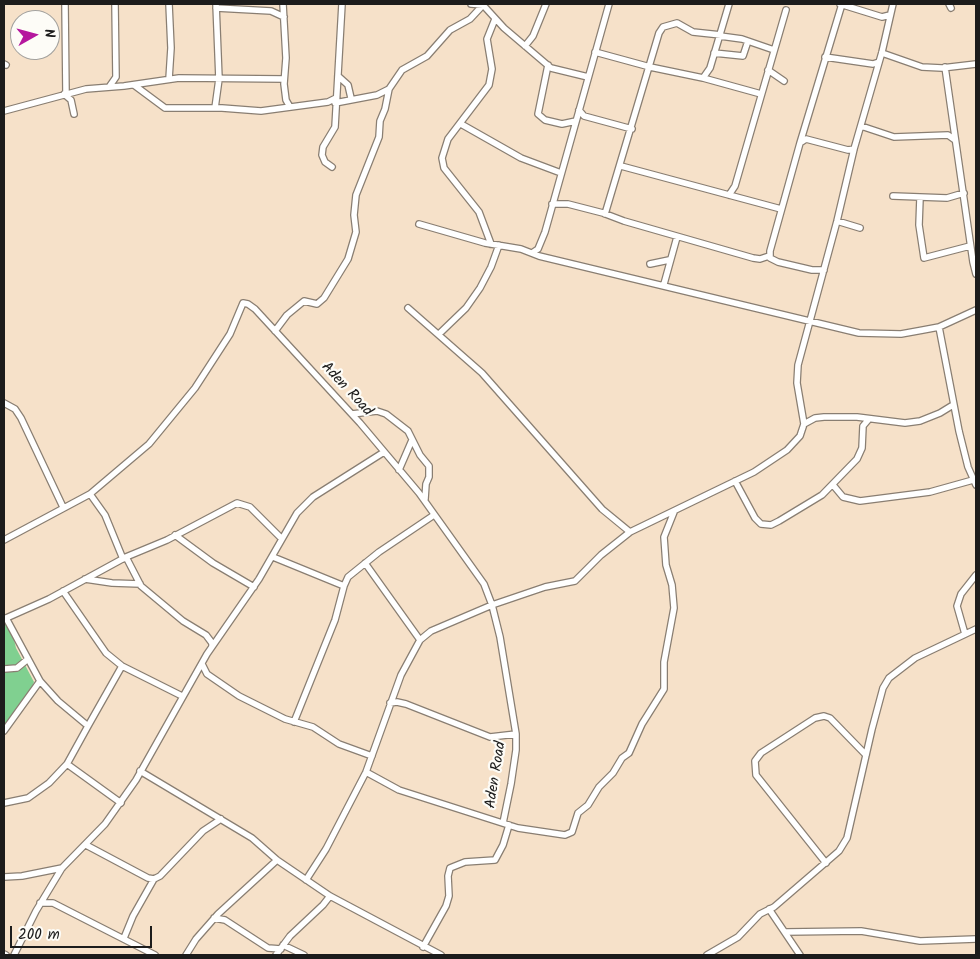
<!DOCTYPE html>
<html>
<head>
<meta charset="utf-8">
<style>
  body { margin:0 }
  #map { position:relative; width:980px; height:959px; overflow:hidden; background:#f6e1c9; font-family:Kalam,sans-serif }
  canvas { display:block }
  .frame { position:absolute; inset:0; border:5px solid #1c1c1c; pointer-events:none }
  .north { position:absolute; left:10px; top:10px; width:50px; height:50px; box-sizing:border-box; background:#fdfcf7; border:1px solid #a3a29f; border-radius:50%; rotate:83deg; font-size:14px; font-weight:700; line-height:20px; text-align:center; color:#1c1c1c }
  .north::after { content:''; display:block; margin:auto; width:18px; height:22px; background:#b5179e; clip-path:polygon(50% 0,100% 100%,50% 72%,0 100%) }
  .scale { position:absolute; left:10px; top:926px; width:142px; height:22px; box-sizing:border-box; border:2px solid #1c1c1c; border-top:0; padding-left:6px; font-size:15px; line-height:18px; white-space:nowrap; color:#1c1c1c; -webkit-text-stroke:4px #fdfcf7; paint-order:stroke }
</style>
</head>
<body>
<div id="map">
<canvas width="980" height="959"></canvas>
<div class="frame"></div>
<div class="north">N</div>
<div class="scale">200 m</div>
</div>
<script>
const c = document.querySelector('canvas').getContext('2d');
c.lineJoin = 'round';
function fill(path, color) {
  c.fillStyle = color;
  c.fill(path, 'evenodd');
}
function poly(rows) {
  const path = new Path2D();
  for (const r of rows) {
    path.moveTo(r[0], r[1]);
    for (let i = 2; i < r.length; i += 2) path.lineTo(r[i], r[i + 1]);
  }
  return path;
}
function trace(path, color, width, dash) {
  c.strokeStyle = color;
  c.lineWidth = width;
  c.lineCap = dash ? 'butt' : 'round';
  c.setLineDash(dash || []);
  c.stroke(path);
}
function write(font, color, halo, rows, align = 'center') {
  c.font = font + ' Kalam,sans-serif';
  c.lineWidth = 4.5;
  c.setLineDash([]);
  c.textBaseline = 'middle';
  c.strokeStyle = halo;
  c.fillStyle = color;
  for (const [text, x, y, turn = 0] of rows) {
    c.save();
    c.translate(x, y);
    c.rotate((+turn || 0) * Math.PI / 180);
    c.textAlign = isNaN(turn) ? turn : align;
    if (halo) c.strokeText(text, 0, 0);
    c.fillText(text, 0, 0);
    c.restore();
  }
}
const green = poly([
  [4,623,11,627,16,648,34,682,27,699,4,730]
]);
const minor = poly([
  [65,4,66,94],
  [169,4,171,48,169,79],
  [283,4,286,58,284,84,286,100,290,107],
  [471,4,483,5,504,28,551,68,588,77],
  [840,4,882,17,890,15],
  [949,4,951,8],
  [216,8,271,11,284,17],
  [720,36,742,39,774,50],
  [525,46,533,36,546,4],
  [595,52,650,67,703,78,710,68,729,4],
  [714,53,743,56,748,41],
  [882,53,922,67,942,68,976,64],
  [825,57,873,64,879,62],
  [4,64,6,65],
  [548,65,538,114,545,120,562,124,576,121],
  [945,67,973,262,976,274],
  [768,70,784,81],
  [338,76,348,85,351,98],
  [703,78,761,94],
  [134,85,165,108,222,108,261,111,328,102,336,98],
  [109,87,116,77,115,4],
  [64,94,71,100,74,114],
  [335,103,377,95,389,89],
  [215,108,219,79,216,4],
  [579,110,584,116,632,129],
  [4,111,86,89,124,86,179,78,284,79],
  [461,124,521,158,561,173],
  [861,126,894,137,948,135,955,140],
  [800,143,842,4],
  [621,166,781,209],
  [332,167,325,162,322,155,323,147,335,127,342,4],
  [729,195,735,186,786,10],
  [893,196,947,198,964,193],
  [920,198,919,225,924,258,970,246],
  [552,204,568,204,603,213,624,221,753,258,760,259,769,256],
  [605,214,659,33,663,27,677,23,693,32,721,35],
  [837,221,860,228],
  [419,224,485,243,521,249,539,256,859,333,901,334,923,330,939,327,976,310],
  [491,244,479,212,444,168,442,158,448,139,489,85,492,69,487,39,495,19],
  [532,253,538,249,545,232,609,4],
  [650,264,669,260],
  [824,270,812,270,778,262,770,258,770,251,800,143,806,139,848,150,854,149],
  [664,284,677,237],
  [408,308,482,373,602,509,630,532],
  [939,327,959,431,968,467,976,485],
  [275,331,287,315,304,301,317,304,324,298,348,259,356,232,354,215,356,195,379,137,380,121,385,109,389,89,402,70,427,56,450,30,470,19,484,4],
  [439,334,466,308,480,288,491,267,499,245],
  [4,403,15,409,21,418,63,507],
  [352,414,377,411,386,414,408,431,420,455,429,466,429,477,426,484,425,499],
  [804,424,815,418,824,417,857,417,905,423,920,421,940,413,953,405],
  [399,470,412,440],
  [735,481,755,518,761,524,771,525,779,521,822,495,857,459,862,448,863,426,869,419],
  [833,485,843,497,860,501,930,492,973,480],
  [90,494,105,515,123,559],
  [175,535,213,563,254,587],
  [4,540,90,494,149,444,195,388,230,334,243,303,248,304,255,309,360,423,419,493,484,584,492,605,500,637,516,734,516,750,511,784,503,823],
  [126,557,141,586,183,621,206,635,212,643,212,646],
  [273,557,344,586],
  [365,563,420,640],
  [85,579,112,583,140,584],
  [63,591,106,653,122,666,182,696],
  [4,619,49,599,126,557,167,540,237,503,250,507,281,538],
  [965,634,957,606,961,594,976,575],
  [202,664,207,674,239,696,285,719,313,727,339,744,372,756],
  [4,669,17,668,28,659],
  [390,703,397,702,406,704,490,737,516,734],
  [294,722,335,620,344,586,348,577,379,552,434,515],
  [88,726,122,666],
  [4,731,40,681],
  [67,764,121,803],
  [140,771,252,838,277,860,330,896,441,955],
  [366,772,399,790,518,828,565,835,572,832,578,813,588,805,599,787,613,773,622,758,629,753,642,724,664,689,664,662,674,608,672,585,666,565,664,537,674,512],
  [4,803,28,798,49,783,67,764,88,726,58,701,40,681,6,618],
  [86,845,148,878,154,879,160,876,203,831,221,819],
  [826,863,756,775,755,761,761,753,815,718,824,716,830,718,866,755],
  [4,877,22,876,62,868],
  [306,880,326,849,366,772,401,675,420,640,431,631,492,605,545,587,575,581,601,555,630,532,754,472,787,450,800,436,804,424,797,383,798,365,837,221,854,149,882,52,893,4],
  [40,903,53,903,155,955],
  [769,909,800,955],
  [214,918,225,920,268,948,281,949],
  [786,932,861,931,920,941,976,939],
  [124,938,133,916,154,879],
  [283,945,304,955],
  [423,947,446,906,449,896,448,876,450,868,465,862,495,860,503,845,509,825],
  [4,954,6,955],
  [14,955,36,911,62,868,105,824,136,780,207,654,259,579,297,513,313,497,384,452],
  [186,955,196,939,218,914,277,860],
  [276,955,290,936,323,905,330,896],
  [707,955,738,937,760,914,774,907,839,851,847,838,872,729,883,688,889,678,915,658,976,629]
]);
const streetNames = [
  ["Aden Road",346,390,47],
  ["Aden Road",497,775,-81]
];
fill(green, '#80d090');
trace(minor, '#897e72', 8);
trace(minor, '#fff', 5.5);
write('15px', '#1c1c1c', '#fdfcf7', streetNames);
</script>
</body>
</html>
